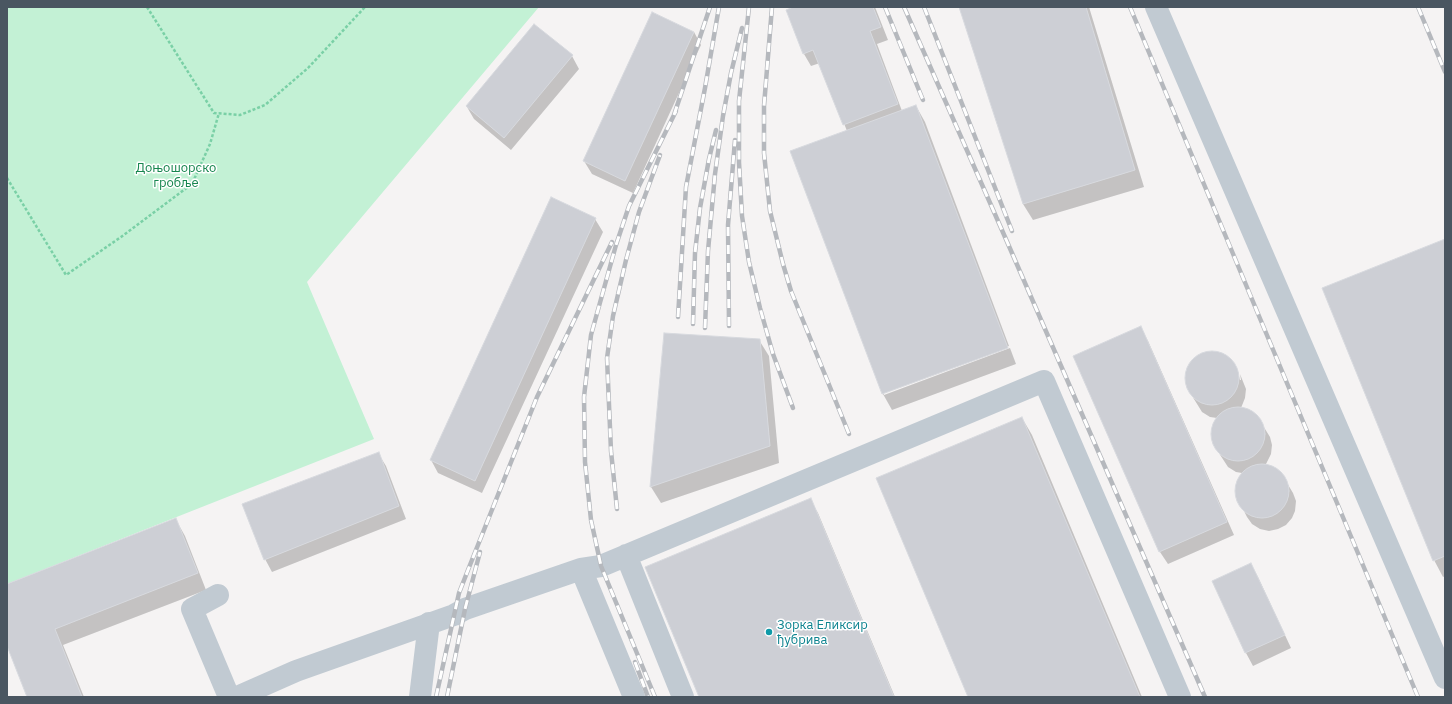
<!DOCTYPE html>
<html>
<head>
<meta charset="utf-8">
<style>
  body { margin:0 }
  #map { position:relative; width:1452px; height:704px; overflow:hidden; background:#f5f3f3; font-family:"IBM Plex Sans",sans-serif }
  canvas { display:block }
  .frame { position:absolute; inset:0; border:8px solid #4a5661; pointer-events:none }
</style>
</head>
<body>
<div id="map">
<canvas width="1452" height="704"></canvas>
<div class="frame"></div>
</div>
<script>
const c = document.querySelector('canvas').getContext('2d');
c.lineJoin = 'round';
function fill(path, color) {
  c.fillStyle = color;
  c.fill(path, 'evenodd');
}
function poly(rows) {
  const path = new Path2D();
  for (const r of rows) {
    if (r.length === 3) {
      path.moveTo(r[0] + r[2], r[1]);
      path.arc(r[0], r[1], r[2], 0, 2 * Math.PI);
      continue;
    }
    path.moveTo(r[0], r[1]);
    for (let i = 2; i < r.length; i += 2) path.lineTo(r[i], r[i + 1]);
  }
  return path;
}
function trace(path, color, width, dash) {
  c.strokeStyle = color;
  c.lineWidth = width;
  c.lineCap = dash ? 'butt' : 'round';
  c.setLineDash(dash || []);
  c.stroke(path);
}
function write(font, color, halo, rows, align = 'center') {
  c.font = font + ' "IBM Plex Sans",sans-serif';
  c.lineWidth = 3;
  c.setLineDash([]);
  c.textBaseline = 'middle';
  c.strokeStyle = halo;
  c.fillStyle = color;
  for (const [text, x, y, turn = 0] of rows) {
    c.save();
    c.translate(x, y);
    c.rotate((+turn || 0) * Math.PI / 180);
    c.textAlign = isNaN(turn) ? turn : align;
    if (halo) c.strokeText(text, 0, 0);
    c.fillText(text, 0, 0);
    c.restore();
  }
}
const green = poly([
  [7,7,539,7,307,282,374,439,7,584]
]);
const shadow = poly([
  [796,7,875,7,888,40,877,44,902,111,916,106,925,122,1009,346,884,393,884,395,1010,348,1016,364,892,410,883,394,792,152,847,131,820,63,811,66,804,54],
  [961,7,1089,7,1144,187,1033,220,1023,204],
  [694,32,701,45,633,193,592,174,584,161],
  [572,56,579,69,511,150,474,119,467,107],
  [595,219,603,232,482,493,438,473,431,460],
  [1445,240,1445,576,1443,577,1434,560],
  [1141,328,1148,341,1234,535,1168,564,1160,552,1074,357],
  [759,340,769,356,779,463,661,503,651,487],
  [1208,352,1217,352,1224,355,1231,360,1236,368,1238,371,1237,371,1240,380,1241,380,1240,374,1246,389,1245,398,1241,408,1250,411,1257,416,1270,437,1272,445,1271,454,1266,464,1274,468,1281,473,1293,493,1296,501,1295,511,1292,518,1286,525,1278,529,1269,531,1260,529,1252,524,1247,517,1236,495,1236,487,1238,479,1242,473,1236,472,1228,467,1215,447,1212,439,1212,430,1214,422,1217,418,1210,417,1202,412,1189,391,1186,383,1186,375,1188,367,1193,360,1200,355],
  [1022,418,1032,435,1142,697,969,697],
  [378,453,386,466,406,519,272,572,265,559],
  [810,500,818,513,895,697,700,697],
  [176,520,185,536,206,590,63,645,84,697,28,697,7,644,7,585],
  [1251,564,1258,577,1291,648,1253,666,1246,653,1213,582]
]);
const building = poly([
  [793,7,873,7,881,27,870,31,898,104,843,125,813,50,803,54,786,10,793,7],
  [959,7,1086,7,1135,170,1023,204,959,7],
  [652,12,694,32,625,181,583,161,652,12],
  [534,24,573,55,504,138,466,106,534,24],
  [916,105,1008,348,882,394,790,151,916,105],
  [551,197,596,218,475,481,430,460,551,197],
  [1445,239,1445,556,1433,561,1322,288,1445,239],
  [1141,326,1227,522,1159,552,1073,356,1141,326],
  [664,333,760,339,770,446,650,487,664,333],
  [1212,378,27],
  [1238,434,27],
  [1022,417,1140,697,968,697,876,478,1022,417],
  [379,452,399,506,264,560,242,504,379,452],
  [1262,491,27],
  [811,498,894,697,699,697,645,567,811,498],
  [176,518,198,573,55,629,82,697,27,697,7,646,7,584,176,518],
  [1251,563,1285,635,1245,653,1212,581,1251,563]
]);
const path = poly([
  [147,7,214,113,240,115,265,105,308,68,365,7],
  [7,178,66,275,121,237,192,184,210,144,219,113]
]);
const minor = poly([
  [1156,7,1445,678],
  [626,555,683,697],
  [581,569,634,697],
  [218,595,192,609,229,697],
  [237,697,296,671,454,615,465,609,581,569,601,566,1044,381,1180,697],
  [420,697,429,623]
]);
const rail = poly([
  [749,7,739,101,739,162,742,216,749,262,760,308,773,354,793,408],
  [772,7,764,106,764,153,770,211,783,264,791,291,849,434],
  [885,7,923,100],
  [904,7,1005,237,1205,697],
  [924,7,1012,231],
  [1130,7,1418,697],
  [1418,7,1445,72],
  [674,115,710,7],
  [678,317,686,187,705,88,719,7],
  [693,324,695,253,700,208,709,159,716,130],
  [729,326,728,225,735,140],
  [705,328,708,251,715,174,723,116,731,73,742,28],
  [617,509,611,451,607,358,613,316,626,260,639,212,660,155],
  [635,662,648,697],
  [436,697,459,593,468,570,537,397,612,242],
  [447,697,465,609,480,552],
  [655,697,601,566,591,520,585,462,584,397,591,335,616,245,629,206,676,111]
]);
const markers = [
  [769,632,4,"#0f9aa8"]
];
const parkNames = [
  ["Доњошорско",176,168],
  ["гробље",176,183]
];
const cultureNames = [
  ["Зорка Еликсир",777,625],
  ["ђубрива",777,640]
];
fill(green, '#c3f1d5');
fill(shadow, '#0003');
fill(building, '#cdcfd5');
trace(building, '#d7d9de', 1);
trace(path, '#7ad0a6', 2.5, [3, 2]);
trace(minor, '#c1cad2', 22);
trace(rail, '#b5b8bd', 4.5);
trace(rail, '#fff', 3, [9]);
for (const [x, y, r, color] of markers) {
  const dot = new Path2D();
  dot.arc(x, y, r, 0, 2 * Math.PI);
  c.fillStyle = color;
  c.fill(dot);
  trace(dot, '#fff', 1.5);
}
write('13px', '#17864f', '#fff', parkNames);
write('13px', '#0d838f', '#fff', cultureNames, 'left');
</script>
</body>
</html>
